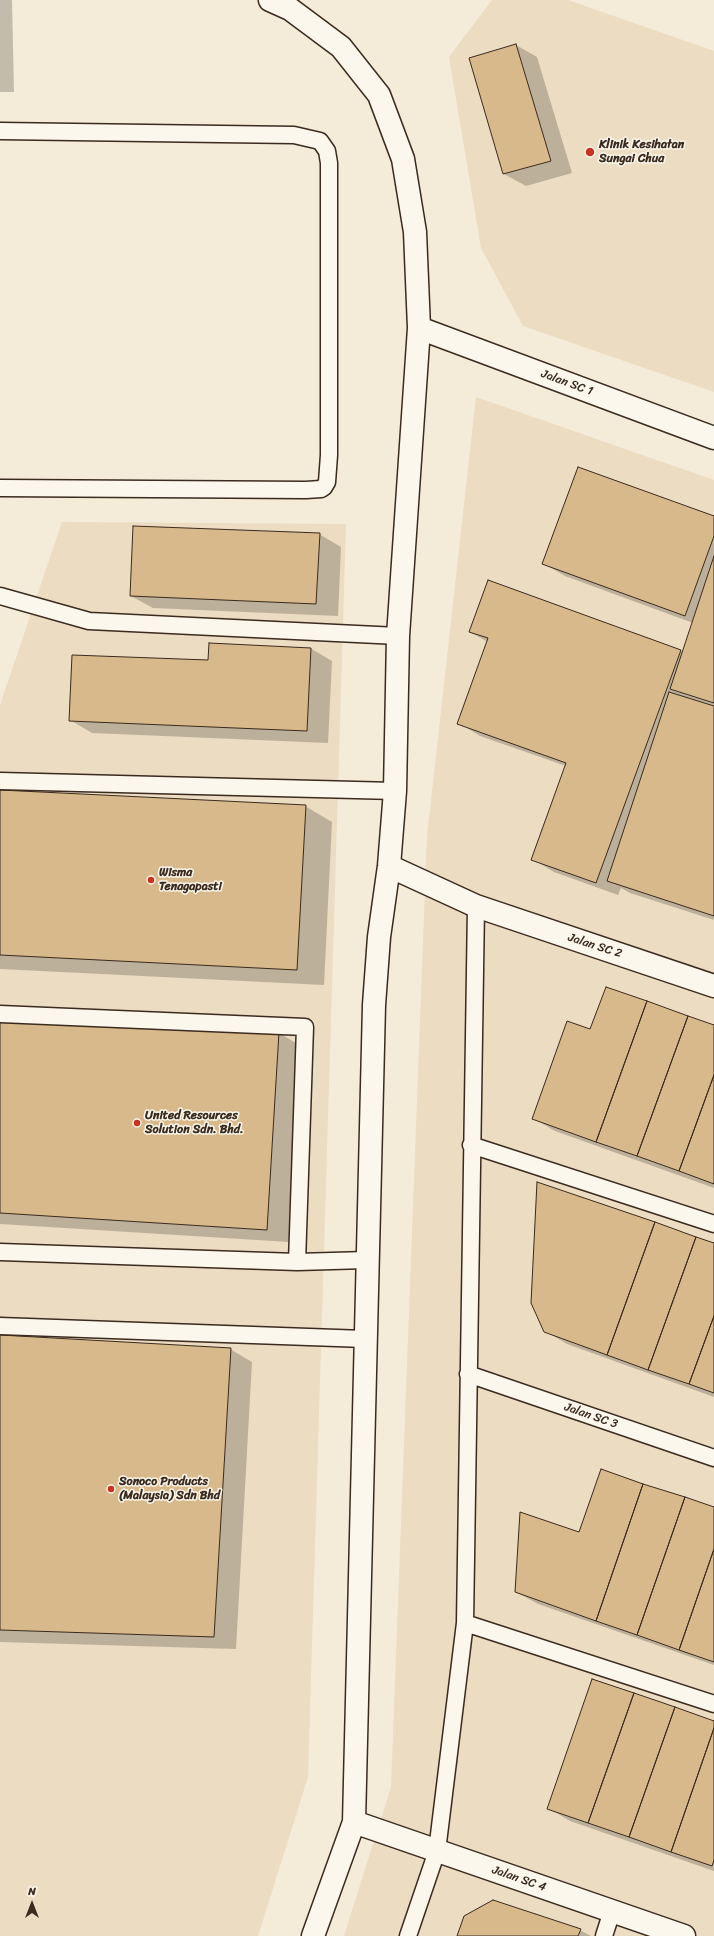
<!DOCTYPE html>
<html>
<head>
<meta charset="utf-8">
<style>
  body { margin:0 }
  #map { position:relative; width:714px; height:1936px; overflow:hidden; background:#f4ebd9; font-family:Sriracha,sans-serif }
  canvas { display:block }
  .north { position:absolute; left:12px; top:1884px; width:40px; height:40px; -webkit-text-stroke:3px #fbf7ec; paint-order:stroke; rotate:0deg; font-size:11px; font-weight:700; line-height:16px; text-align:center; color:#3b2a1e }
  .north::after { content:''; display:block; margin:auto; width:14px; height:18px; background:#3b2a1e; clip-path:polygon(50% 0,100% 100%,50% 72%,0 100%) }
</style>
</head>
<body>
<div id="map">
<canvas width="714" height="1936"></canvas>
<div class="north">N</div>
</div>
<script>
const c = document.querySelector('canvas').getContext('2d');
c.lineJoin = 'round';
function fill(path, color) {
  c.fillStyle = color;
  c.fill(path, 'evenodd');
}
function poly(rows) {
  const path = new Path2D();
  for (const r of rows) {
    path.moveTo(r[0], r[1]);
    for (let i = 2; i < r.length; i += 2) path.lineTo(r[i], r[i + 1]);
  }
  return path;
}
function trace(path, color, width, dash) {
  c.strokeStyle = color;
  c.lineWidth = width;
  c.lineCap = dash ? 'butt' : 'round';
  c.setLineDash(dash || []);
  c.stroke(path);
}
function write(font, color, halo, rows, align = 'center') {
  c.font = font + ' Sriracha,sans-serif';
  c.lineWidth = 3;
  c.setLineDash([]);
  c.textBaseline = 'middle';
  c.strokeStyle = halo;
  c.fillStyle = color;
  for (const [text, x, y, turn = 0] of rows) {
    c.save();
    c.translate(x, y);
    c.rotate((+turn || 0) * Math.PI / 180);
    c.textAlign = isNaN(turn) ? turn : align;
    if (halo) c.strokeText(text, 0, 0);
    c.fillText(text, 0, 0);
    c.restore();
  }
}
const built = poly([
  [492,0,568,0,714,51,714,392,523,326,481,248,449,57],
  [476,397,714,480,714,1936,344,1936,391,1787,427,836],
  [62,522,346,524,308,1777,258,1936,0,1936,0,705]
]);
const shadow = poly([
  [0,0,12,0,14,92,0,92],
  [516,45,537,57,572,173,526,186,504,174,470,58],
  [714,517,714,920,630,893,621,888,618,895,554,872,532,859,566,766,480,736,459,723,488,642,470,632,488,582,683,652,693,623,565,576,544,564],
  [319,534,341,547,338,616,153,608,131,596],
  [310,648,332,661,328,743,92,733,70,720,209,661],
  [0,791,305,806,332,822,324,985,0,969],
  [0,1015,279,1033,301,1046,289,1242,0,1224],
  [714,1027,714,1188,555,1131,533,1118,591,1030],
  [714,1246,714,1397,567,1344,545,1331],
  [0,1336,230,1349,252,1362,236,1649,0,1642],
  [714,1509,714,1665,538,1604,516,1592,580,1533],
  [714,1722,714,1871,570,1821,548,1808],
  [580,1930,591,1936,458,1936]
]);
const building = poly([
  [516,44,551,161,503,174,469,58,516,44],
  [578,467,714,516,714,536,685,616,542,564,578,467],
  [133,526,320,533,316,604,130,596,133,526],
  [714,556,714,703,670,689,714,556],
  [488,580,681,650,596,883,531,860,566,763,457,724,488,638,469,632,488,580],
  [209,643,311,648,307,731,69,721,72,655,208,660,209,643],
  [669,692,714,706,714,916,607,881,669,692],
  [0,790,306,805,297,970,0,955,0,790],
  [606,987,647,1001,596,1142,532,1119,567,1021,590,1029,606,987],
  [647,1001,688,1016,637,1156,596,1142,647,1001],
  [0,1014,279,1032,267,1230,0,1213,0,1014],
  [688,1016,714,1025,714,1075,679,1171,637,1156,688,1016],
  [714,1075,714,1184,679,1171,714,1075],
  [537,1182,655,1222,607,1355,544,1332,531,1303,537,1182],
  [655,1222,696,1237,648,1370,607,1355,655,1222],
  [696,1237,714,1243,714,1316,689,1384,648,1370,696,1237],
  [714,1316,714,1393,689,1384,714,1316],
  [0,1335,231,1348,214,1637,0,1630,0,1335],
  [601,1469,643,1484,596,1621,515,1592,520,1512,579,1532,601,1469],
  [643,1484,685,1497,637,1635,596,1621,643,1484],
  [685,1497,714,1507,714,1549,679,1650,637,1635,685,1497],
  [714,1549,714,1662,679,1650,714,1549],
  [592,1679,634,1693,588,1823,547,1809,592,1679],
  [634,1693,675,1707,629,1837,588,1823,634,1693],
  [675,1707,714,1721,714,1728,671,1852,629,1837,675,1707],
  [714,1728,714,1860,712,1866,671,1852,714,1728],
  [493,1900,581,1929,578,1936,457,1936,464,1916,493,1900]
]);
const service = poly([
  [0,131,294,135,320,141,327,151,329,163,329,455,327,482,324,487,321,489,306,490,0,488],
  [0,596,89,621,398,636],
  [0,781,395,791],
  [0,1014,305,1027,297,1262],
  [471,1145,714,1224],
  [0,1252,297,1262,367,1260],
  [0,1326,365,1339],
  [468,1374,714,1458],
  [465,1623,714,1704],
  [408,1936,437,1851,465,1623,476,906],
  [604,1936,612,1911]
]);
const minor = poly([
  [270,0,290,9,341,47,379,95,403,159,415,232,419,328,398,636,395,791,389,866,379,937,374,1005,354,1822,313,1936],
  [419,328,714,438],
  [389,866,476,906,714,986],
  [354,1822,684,1936]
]);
const markers = [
  [590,152,5,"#c8321e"],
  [151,880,4,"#c8321e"],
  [137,1123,4,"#c8321e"],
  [111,1489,4,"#c8321e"]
];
const poiNames = [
  ["Klinik Kesihatan",599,145],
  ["Sungai Chua",599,159],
  ["Wisma",159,873],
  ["Tenagapasti",159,887],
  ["United Resources",145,1116],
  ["Solution Sdn. Bhd.",145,1130],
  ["Sonoco Products",119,1482],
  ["(Malaysia) Sdn Bhd",119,1496]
];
const streetNames = [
  ["Jalan SC 1",567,383,20],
  ["Jalan SC 2",595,946,18],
  ["Jalan SC 3",591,1416,19],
  ["Jalan SC 4",519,1879,19]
];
fill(built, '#ecdcc2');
fill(shadow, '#0003');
fill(building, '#d8b98b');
trace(building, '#3b2a1e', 1);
trace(service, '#3b2a1e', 19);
trace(minor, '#3b2a1e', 25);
trace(service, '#fbf7ec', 16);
trace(minor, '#fbf7ec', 22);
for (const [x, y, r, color] of markers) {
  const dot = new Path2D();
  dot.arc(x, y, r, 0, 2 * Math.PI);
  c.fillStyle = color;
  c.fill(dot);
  trace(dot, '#fbf7ec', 1.5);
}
write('bold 12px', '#3b2a1e', '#fbf7ec', poiNames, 'left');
write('12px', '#3b2a1e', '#fbf7ec', streetNames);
</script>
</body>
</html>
